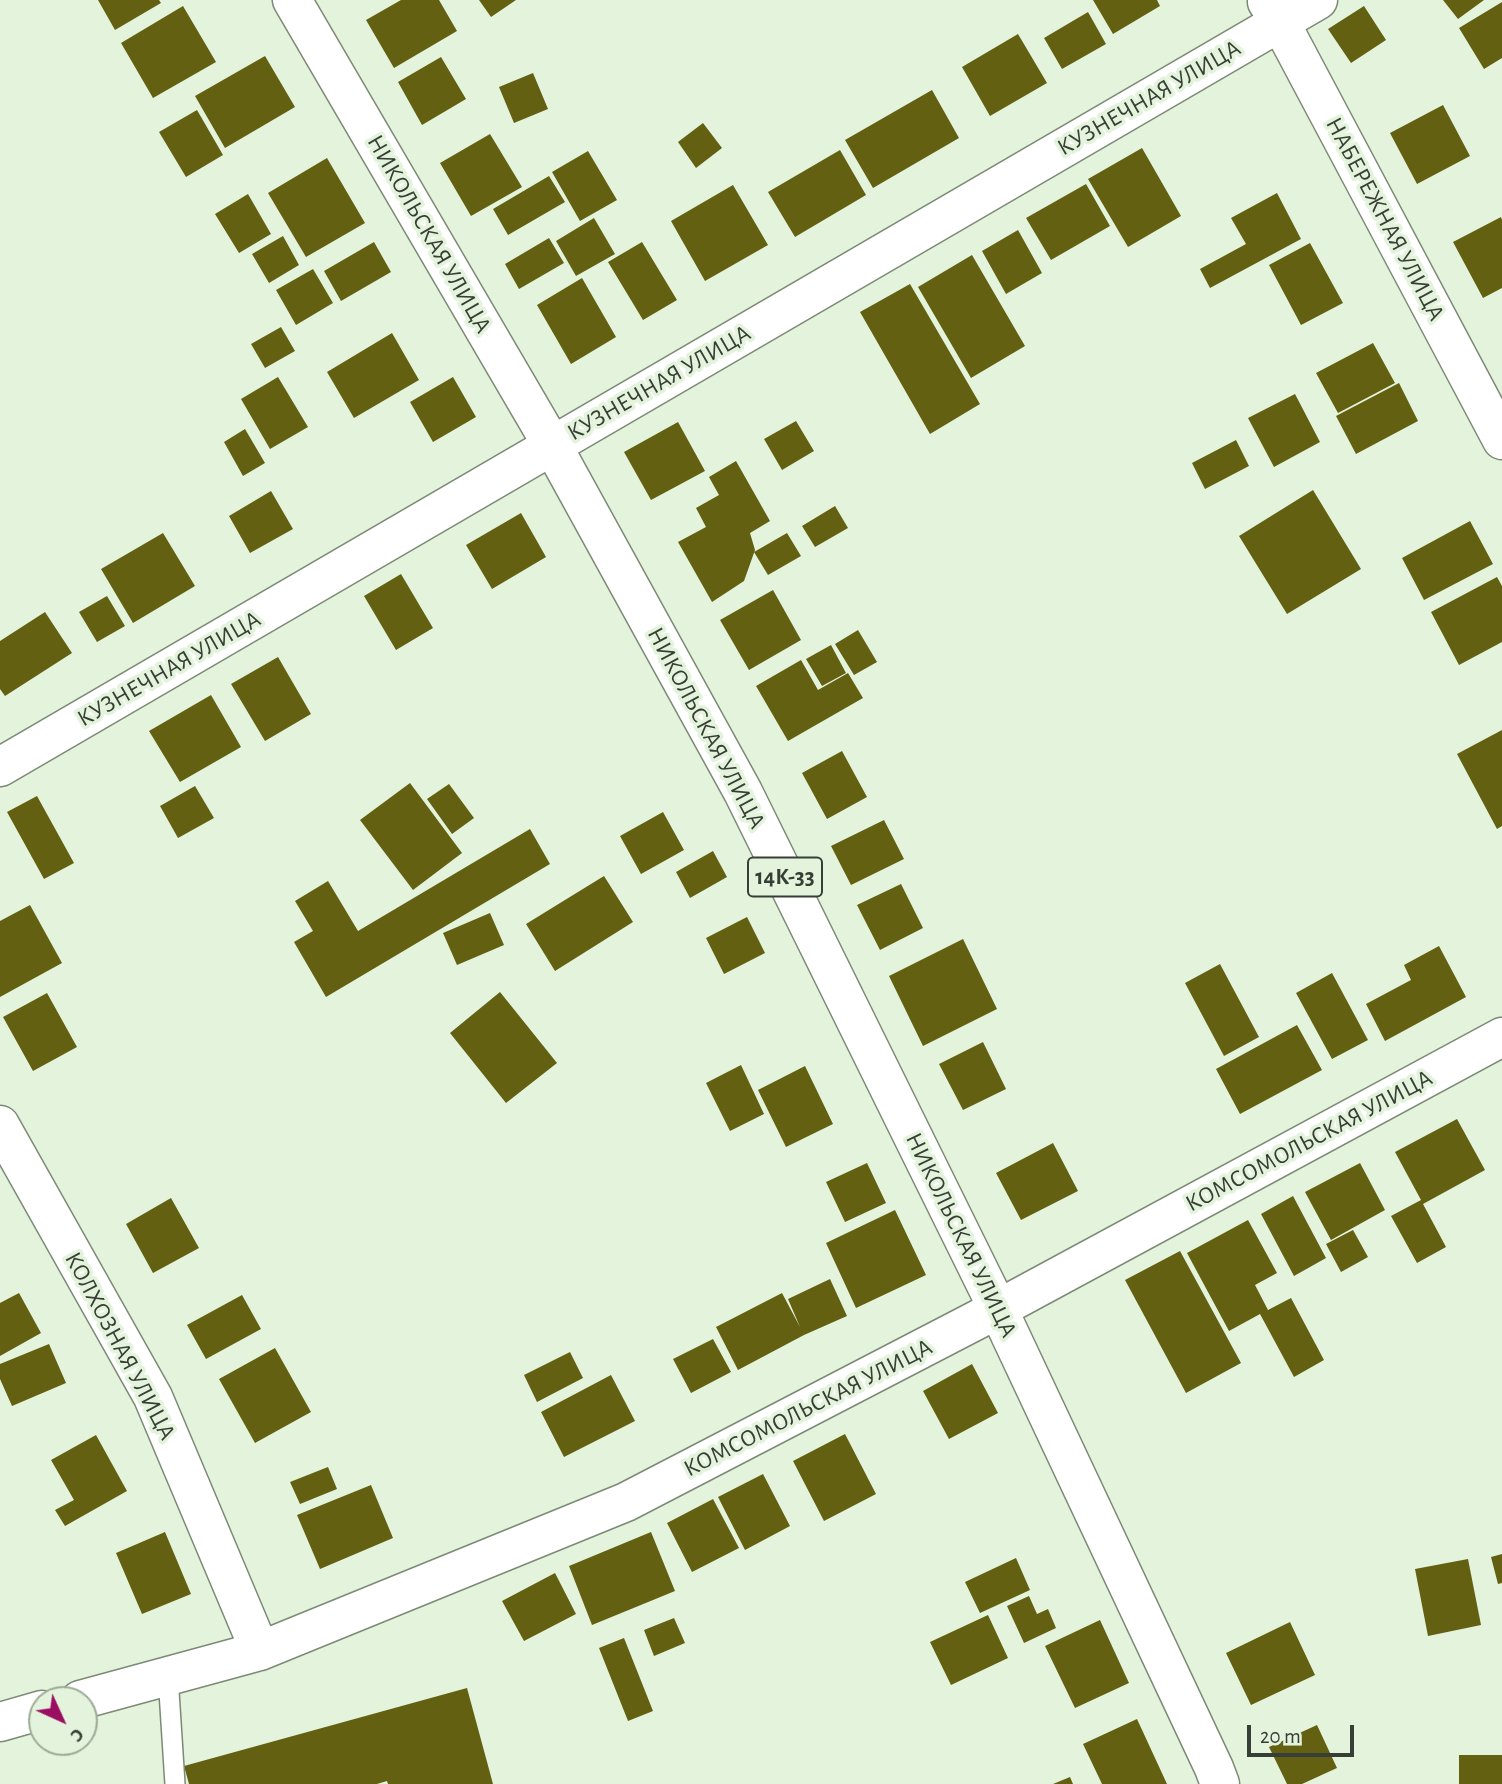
<!DOCTYPE html>
<html>
<head>
<meta charset="utf-8">
<style>
  body { margin:0 }
  #map { position:relative; width:1502px; height:1784px; overflow:hidden; background:#e3f3dc; font-family:"Alegreya Sans",sans-serif }
  canvas { display:block }
  .north { position:absolute; left:28px; top:1686px; width:70px; height:70px; box-sizing:border-box; background:#e3f3dc; border:2px solid #9eab99; border-radius:50%; rotate:135deg; font-size:19px; font-weight:700; line-height:28px; text-align:center; color:#373e35 }
  .north::after { content:''; display:block; margin:auto; width:24px; height:32px; background:#9a0f61; clip-path:polygon(50% 0,100% 100%,50% 72%,0 100%) }
  .scale { position:absolute; left:1247px; top:1725px; width:107px; height:32px; box-sizing:border-box; border:4px solid #373e35; border-top:0; padding-left:9px; font-size:21px; line-height:24px; white-space:nowrap; color:#373e35; -webkit-text-stroke:5px #e3f3dc; paint-order:stroke }
</style>
</head>
<body>
<div id="map">
<canvas width="1502" height="1784"></canvas>
<div class="north">С</div>
<div class="scale">20 m</div>
</div>
<script>
const c = document.querySelector('canvas').getContext('2d');
c.lineJoin = 'round';
function fill(path, color) {
  c.fillStyle = color;
  c.fill(path, 'evenodd');
}
function poly(rows) {
  const path = new Path2D();
  for (const r of rows) {
    path.moveTo(r[0], r[1]);
    for (let i = 2; i < r.length; i += 2) path.lineTo(r[i], r[i + 1]);
  }
  return path;
}
function trace(path, color, width, dash) {
  c.strokeStyle = color;
  c.lineWidth = width;
  c.lineCap = dash ? 'butt' : 'round';
  c.setLineDash(dash || []);
  c.stroke(path);
}
function write(font, color, halo, rows, align = 'center') {
  c.font = font + ' "Alegreya Sans",sans-serif';
  c.lineWidth = 7;
  c.setLineDash([]);
  c.textBaseline = 'middle';
  c.strokeStyle = halo;
  c.fillStyle = color;
  for (const [text, x, y, turn = 0] of rows) {
    c.save();
    c.translate(x, y);
    c.rotate((+turn || 0) * Math.PI / 180);
    c.textAlign = isNaN(turn) ? turn : align;
    if (halo) c.strokeText(text, 0, 0);
    c.fillText(text, 0, 0);
    c.restore();
  }
}
const building = poly([
  [98,0,159,0,161,3,115,30],
  [401,0,439,0,457,31,394,68,366,20],
  [479,0,516,0,491,17],
  [1093,0,1157,0,1160,6,1113,34],
  [1443,0,1484,0,1458,19],
  [1502,2,1502,58,1484,69,1459,28],
  [183,6,216,62,153,98,121,43],
  [1364,6,1386,40,1351,63,1328,29],
  [1088,12,1106,44,1062,69,1044,38],
  [1018,34,1047,83,990,116,962,67],
  [265,56,295,107,225,148,195,96],
  [441,57,466,99,422,125,398,82],
  [533,73,548,109,514,123,499,87],
  [932,90,959,138,873,188,845,140],
  [1443,105,1470,156,1417,184,1390,133],
  [197,110,223,155,186,177,159,132],
  [703,123,722,148,696,168,678,142],
  [490,134,522,187,471,216,440,163],
  [1142,148,1181,216,1128,247,1088,179],
  [840,150,866,195,795,237,768,192],
  [588,151,617,200,580,221,552,172],
  [327,158,365,223,306,257,268,193],
  [549,176,565,202,508,235,493,209],
  [1086,184,1110,226,1051,260,1026,218],
  [733,185,768,245,705,281,671,221],
  [1277,193,1301,239,1210,288,1200,269,1246,244,1231,218],
  [248,194,271,234,239,253,215,214],
  [1501,217,1502,220,1502,288,1483,298,1453,242],
  [594,218,615,254,576,276,556,241],
  [1018,230,1042,273,1006,294,982,251],
  [283,236,299,265,269,283,252,254],
  [549,238,564,263,519,289,505,264],
  [374,242,391,272,341,301,324,271],
  [642,242,677,300,643,320,608,262],
  [1310,243,1343,303,1301,325,1269,265],
  [972,255,1025,346,971,378,918,287],
  [313,269,333,303,296,325,276,290],
  [582,278,616,337,571,364,537,305],
  [910,284,980,404,930,434,860,312],
  [281,327,295,351,265,368,251,344],
  [392,333,419,380,354,418,327,372],
  [1373,343,1395,383,1338,413,1316,373],
  [278,377,308,427,270,449,241,399],
  [453,377,476,417,433,442,410,402],
  [1399,383,1418,421,1356,454,1336,416],
  [1295,394,1320,442,1274,467,1248,418],
  [796,421,814,451,782,470,764,439],
  [678,422,705,471,651,500,624,452],
  [245,429,265,463,243,476,224,442],
  [1236,440,1249,466,1205,489,1192,463],
  [736,461,770,521,750,533,755,550,744,581,712,602,678,542,706,527,696,508,719,495,709,477],
  [1313,490,1361,569,1287,614,1239,536],
  [271,491,293,529,250,553,229,516],
  [835,506,848,528,815,547,802,526],
  [521,513,546,557,492,589,466,545],
  [1470,521,1493,564,1424,600,1402,558],
  [163,533,195,586,133,623,101,569],
  [787,533,801,556,768,575,754,552],
  [401,574,433,628,396,650,364,596],
  [1497,577,1502,586,1502,642,1459,665,1431,612],
  [773,590,801,640,749,670,720,620],
  [107,596,125,626,97,642,79,612],
  [45,612,72,653,5,696,0,689,0,641],
  [858,630,877,662,854,675,835,644],
  [831,645,846,673,822,686,806,659],
  [278,657,311,714,265,741,231,684],
  [801,660,818,690,848,673,863,698,788,741,756,686],
  [211,695,241,747,180,782,149,731],
  [1502,730,1502,826,1497,829,1457,754],
  [842,751,867,797,827,819,802,773],
  [410,783,462,853,413,890,360,820],
  [449,784,474,818,452,834,427,799],
  [195,786,214,818,178,838,160,806],
  [37,796,74,863,44,879,7,812],
  [663,812,684,850,641,874,620,836],
  [884,820,904,859,851,885,831,846],
  [530,829,550,864,326,997,294,942,313,931,295,901,328,881,358,931],
  [713,851,727,877,690,898,676,872],
  [604,876,633,922,555,971,526,924],
  [901,884,923,928,880,950,857,905],
  [30,905,62,963,0,997,0,921],
  [490,913,504,945,457,965,443,933],
  [747,917,765,953,724,974,706,938],
  [963,939,997,1009,923,1046,889,976],
  [1439,946,1466,997,1385,1041,1366,1004,1411,980,1404,965],
  [1220,964,1259,1037,1224,1056,1185,983],
  [1332,973,1368,1040,1332,1059,1296,993],
  [500,992,557,1063,506,1103,450,1033],
  [47,993,77,1047,33,1071,3,1017],
  [1297,1025,1322,1070,1240,1114,1216,1069],
  [983,1042,1006,1089,963,1110,939,1064],
  [741,1065,764,1114,730,1131,706,1083],
  [805,1066,833,1124,786,1147,758,1090],
  [1457,1119,1485,1170,1423,1204,1446,1247,1417,1263,1391,1216,1421,1200,1395,1152],
  [1053,1143,1078,1191,1021,1220,996,1173],
  [867,1163,886,1203,845,1222,826,1182],
  [1360,1163,1385,1210,1331,1240,1305,1192],
  [1293,1196,1326,1258,1294,1276,1261,1214],
  [171,1198,199,1248,153,1273,126,1224],
  [895,1210,926,1275,856,1308,826,1243],
  [1248,1220,1277,1273,1255,1285,1268,1310,1291,1298,1324,1360,1294,1377,1260,1314,1229,1331,1187,1253],
  [1353,1230,1368,1257,1341,1272,1326,1244],
  [1180,1251,1241,1363,1186,1393,1125,1280],
  [830,1279,847,1316,804,1335,738,1370,716,1327,782,1293,800,1327,788,1299],
  [19,1293,41,1333,0,1356,0,1303],
  [242,1295,261,1329,206,1359,187,1325],
  [713,1339,731,1372,691,1393,673,1359],
  [49,1344,66,1383,12,1406,0,1379,0,1364],
  [275,1348,311,1412,255,1443,219,1379],
  [570,1352,583,1378,537,1402,524,1375],
  [972,1364,998,1413,949,1439,923,1391],
  [611,1375,635,1421,564,1457,541,1412],
  [845,1434,876,1494,824,1521,793,1461],
  [96,1435,127,1491,65,1526,55,1510,74,1500,51,1460],
  [328,1467,337,1489,300,1504,290,1482],
  [763,1474,790,1526,745,1550,718,1497],
  [371,1485,393,1538,320,1569,297,1515],
  [713,1499,739,1548,692,1572,667,1523],
  [165,1532,191,1594,142,1614,116,1553],
  [651,1532,675,1591,592,1625,569,1566],
  [1502,1554,1502,1583,1498,1584,1491,1557],
  [1016,1558,1030,1590,980,1613,965,1582],
  [1468,1559,1481,1625,1428,1636,1415,1569],
  [555,1573,576,1614,524,1641,502,1601],
  [1029,1596,1037,1614,1048,1609,1056,1628,1024,1643,1007,1606],
  [988,1615,1008,1658,951,1685,930,1642],
  [674,1618,685,1643,654,1656,644,1630],
  [1100,1620,1129,1683,1075,1708,1045,1646],
  [1290,1622,1315,1675,1251,1705,1226,1653],
  [624,1638,653,1711,628,1721,599,1648],
  [467,1688,493,1784,388,1784,387,1781,377,1784,189,1784,184,1766],
  [1137,1719,1167,1784,1102,1784,1083,1744],
  [1317,1725,1337,1768,1302,1784,1287,1784,1269,1747],
  [1459,1755,1502,1755,1502,1784,1459,1784],
  [1070,1777,1073,1784,1053,1784]
]);
const service = poly([
  [168,1676,175,1784]
]);
const minor = poly([
  [1267,2,1280,22,1502,440],
  [0,767,1318,0],
  [0,1125,153,1397,260,1651],
  [80,1700,260,1651,626,1502,998,1309,1502,1037],
  [0,1722,42,1710]
]);
const primary = poly([
  [292,0,552,445,743,792,998,1309,1214,1768,1220,1784]
]);
const shields = [
  [785,877,74]
];
const shieldNames = [
  ["14К-33",785,877]
];
const streetNames = [
  ["КУЗНЕЧНАЯ УЛИЦА",1149,98,-30],
  ["НАБЕРЕЖНАЯ УЛИЦА",1385,219,62],
  ["НИКОЛЬСКАЯ УЛИЦА",429,234,60],
  ["КУЗНЕЧНАЯ УЛИЦА",659,383,-30],
  ["КУЗНЕЧНАЯ УЛИЦА",169,669,-30],
  ["НИКОЛЬСКАЯ УЛИЦА",706,728,62],
  ["КОМСОМОЛЬСКАЯ УЛИЦА",1309,1141,-28],
  ["НИКОЛЬСКАЯ УЛИЦА",961,1235,64],
  ["КОЛХОЗНАЯ УЛИЦА",120,1346,62],
  ["КОМСОМОЛЬСКАЯ УЛИЦА",808,1408,-27]
];
fill(building, '#636012');
trace(service, '#7c8a75', 22);
trace(minor, '#7c8a75', 41);
trace(primary, '#7c8a75', 41);
trace(service, '#fff', 19);
trace(minor, '#fff', 38);
trace(primary, '#fff', 38);
for (const [x, y, w] of shields) {
  const box = new Path2D();
  box.roundRect(x - w / 2, y - 19.5, w, 39, 5);
  c.fillStyle = '#e3f3dc';
  c.fill(box);
  trace(box, '#373e35', 2);
}
write('bold 23px', '#373e35', null, shieldNames);
write('24px', '#373e35', '#e3f3dc', streetNames);
</script>
</body>
</html>
